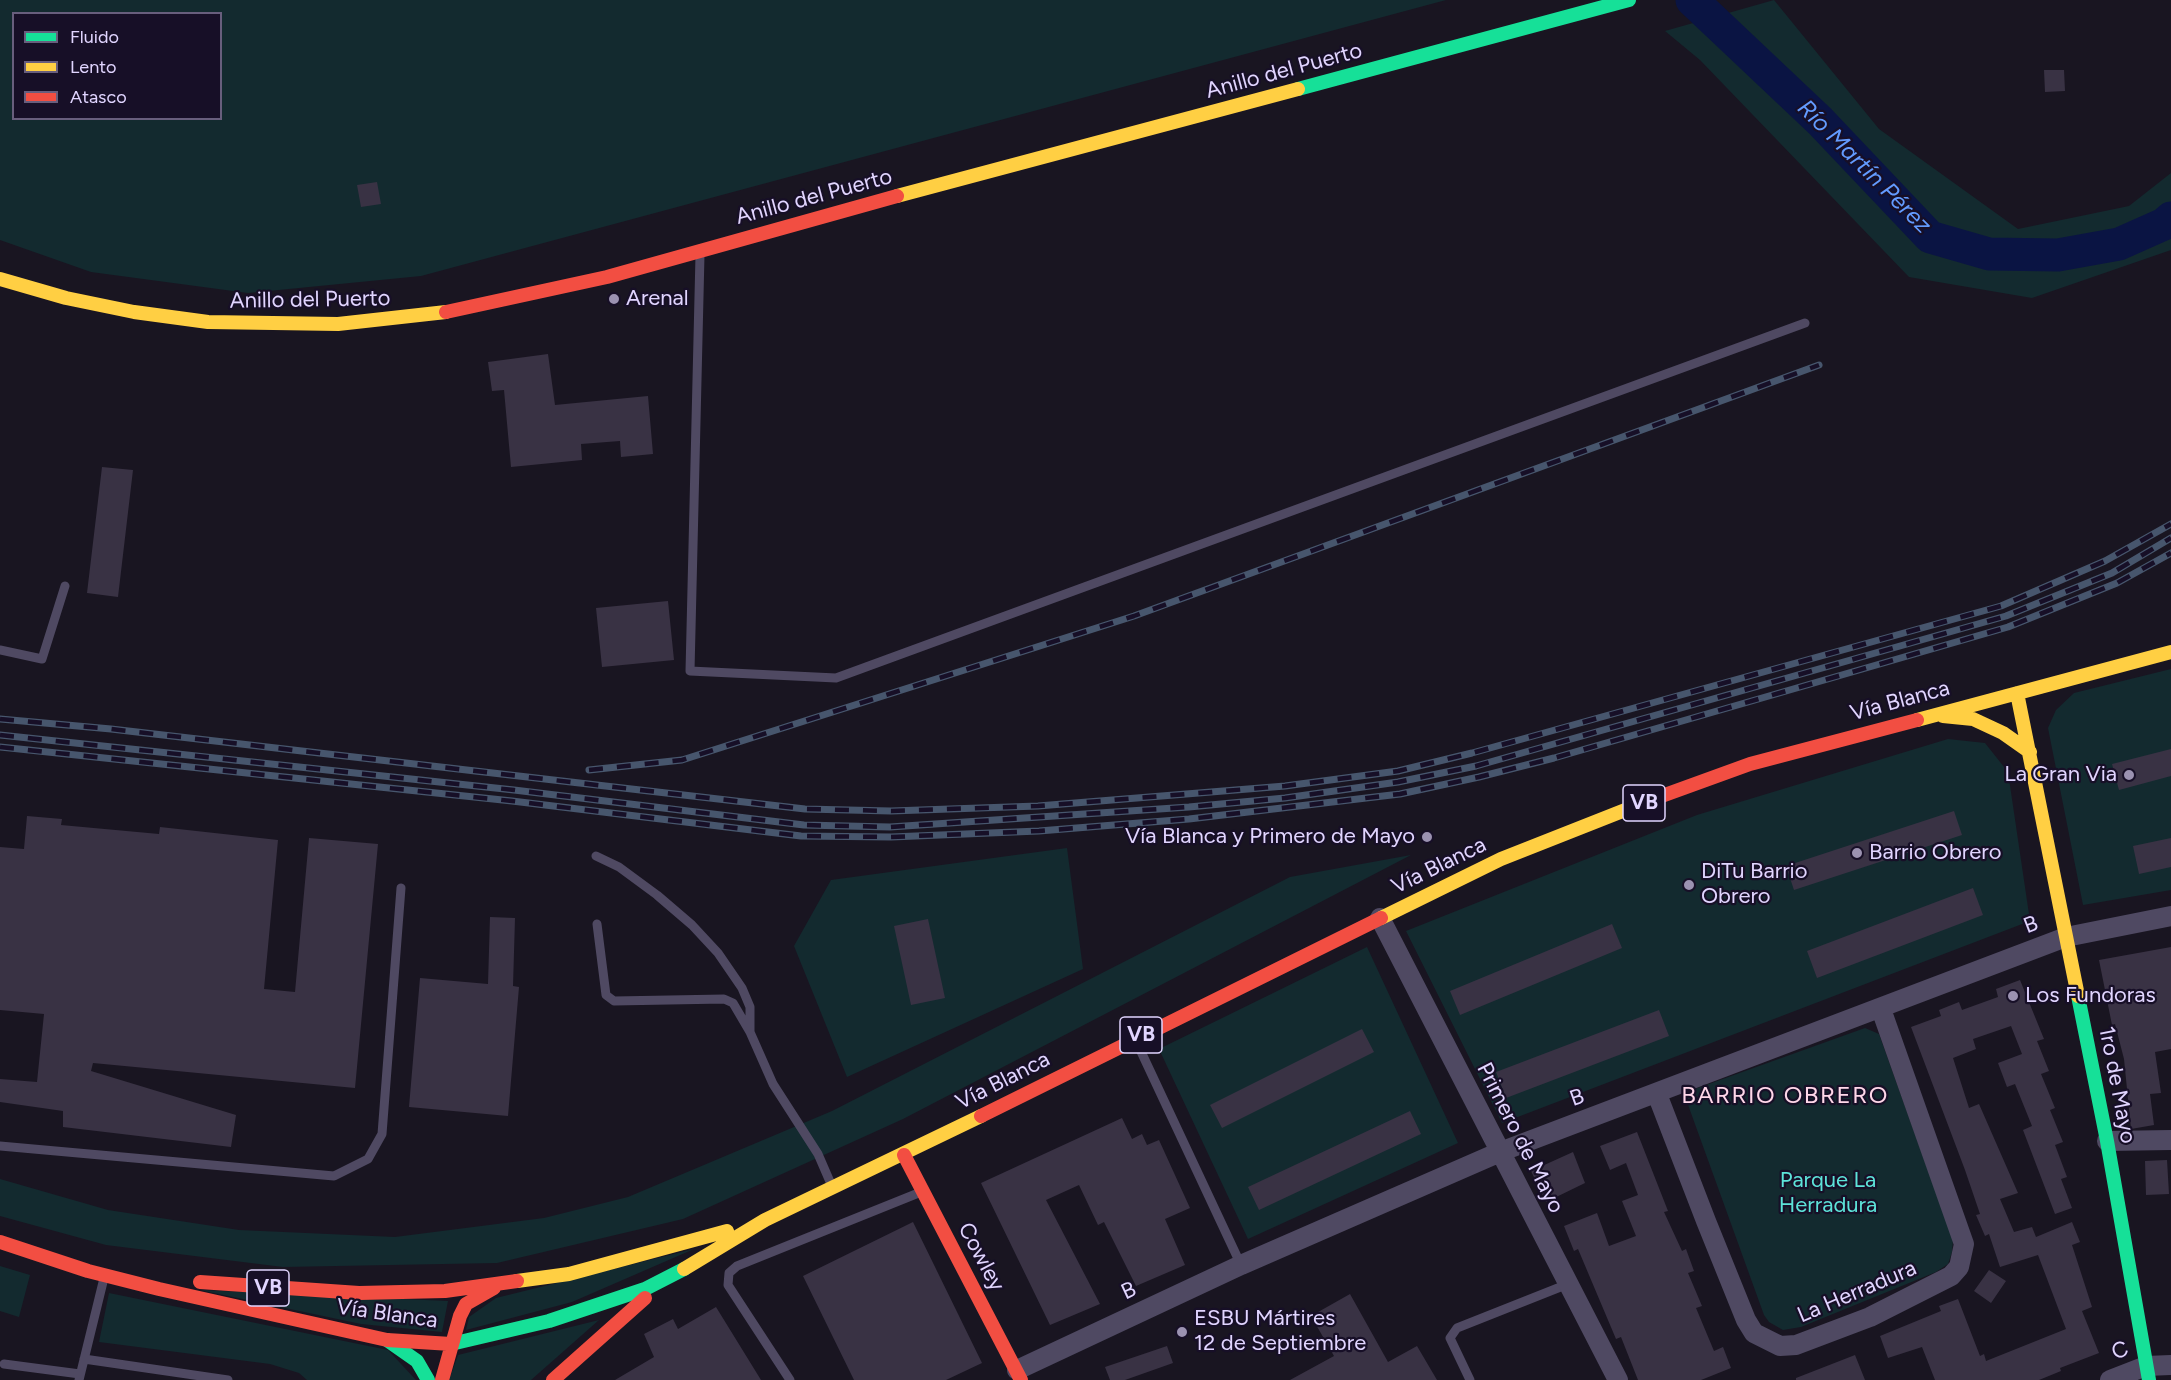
<!DOCTYPE html>
<html>
<head>
<meta charset="utf-8">
<style>
  body { margin:0 }
  #map { position:relative; width:2171px; height:1380px; overflow:hidden; background:#191521; font-family:Figtree,sans-serif }
  canvas { display:block }
  .legend { position:absolute; left:12px; top:12px; width:210px; height:108px; box-sizing:border-box; background:#170f27; border:2px solid #685e7d; margin:0; padding:8px 10px; list-style:none; font-size:18px; color:#e1d5ff }
  .legend li { display:flex; align-items:center; gap:12px; height:30px }
  .legend b { width:30px; border:2px solid #685e7d }
</style>
</head>
<body>
<div id="map">
<canvas width="2171" height="1380"></canvas>
<ul class="legend">
<li><b style="height:8px;background:#16e098"></b>Fluido</li>
<li><b style="height:8px;background:#ffcf43"></b>Lento</li>
<li><b style="height:8px;background:#f24e42"></b>Atasco</li>
</ul>
</div>
<script>
const c = document.querySelector('canvas').getContext('2d');
c.lineJoin = 'round';
function fill(path, color) {
  c.fillStyle = color;
  c.fill(path, 'evenodd');
}
function poly(rows) {
  const path = new Path2D();
  for (const r of rows) {
    path.moveTo(r[0], r[1]);
    for (let i = 2; i < r.length; i += 2) path.lineTo(r[i], r[i + 1]);
  }
  return path;
}
function trace(path, color, width, dash) {
  c.strokeStyle = color;
  c.lineWidth = width;
  c.lineCap = dash ? 'butt' : 'round';
  c.setLineDash(dash || []);
  c.stroke(path);
}
function write(font, color, halo, rows, align = 'center') {
  c.font = font + ' Figtree,sans-serif';
  c.lineWidth = 4.5;
  c.setLineDash([]);
  c.textBaseline = 'middle';
  c.strokeStyle = halo;
  c.fillStyle = color;
  for (const [text, x, y, turn = 0] of rows) {
    c.save();
    c.translate(x, y);
    c.rotate((+turn || 0) * Math.PI / 180);
    c.textAlign = isNaN(turn) ? turn : align;
    if (halo) c.strokeText(text, 0, 0);
    c.fillText(text, 0, 0);
    c.restore();
  }
}
const green = poly([
  [0,0,1446,0,421,276,248,293,91,272,0,240],
  [14,14,220,14,220,118,14,118],
  [1774,0,1879,129,2018,229,2129,206,2171,173,2171,250,2032,298,1909,277,1700,60,1665,31],
  [2171,669,2171,890,2083,905,2048,728,2056,710,2074,693],
  [1948,739,1985,743,2008,772,2030,921,1502,1123,1406,931,1697,815],
  [1067,848,1083,969,847,1077,794,946,831,880],
  [1411,855,903,1119,683,1219,497,1263,283,1267,106,1245,0,1216,0,1179,108,1210,239,1230,395,1237,544,1218,628,1197,832,1111,1290,877],
  [1367,947,1458,1143,1248,1239,1159,1049],
  [1865,1028,1879,1034,1953,1240,1952,1252,1948,1264,1936,1272,1801,1327,1783,1330,1769,1322,1764,1315,1687,1102,1689,1094,1695,1089],
  [694,1249,572,1302,466,1330,469,1317,496,1298],
  [0,1266,30,1275,19,1317,0,1311],
  [200,1290,448,1301,442,1332,361,1324],
  [109,1293,388,1350,416,1380,307,1380,299,1373,270,1364,99,1342],
  [599,1320,531,1380,449,1380,458,1355]
]);
const river = poly([
  [1692,0,1820,121,1930,237,1989,254,2058,255,2119,244,2164,224,2171,218]
]);
const building = poly([
  [2044,70,2064,70,2065,91,2045,92],
  [377,182,381,204,361,207,357,185],
  [548,354,555,405,648,396,653,454,621,457,620,441,581,444,582,460,511,467,504,390,492,391,488,362],
  [102,467,133,470,118,597,87,593],
  [668,601,674,660,602,667,596,608],
  [2171,749,2171,776,2119,790,2112,764],
  [1954,811,1962,835,1794,890,1786,866],
  [27,816,62,819,61,825,159,834,160,827,278,840,264,989,295,992,309,838,378,844,355,1088,93,1063,91,1071,236,1115,231,1147,63,1127,63,1111,0,1102,0,1079,37,1082,44,1014,0,1010,0,847,24,849],
  [2171,838,2171,867,2139,874,2133,846],
  [1973,888,1983,915,1817,978,1807,951],
  [490,917,515,918,513,986,519,987,508,1116,409,1107,420,978,488,984],
  [928,919,945,998,911,1005,894,926],
  [1612,924,1622,948,1460,1015,1450,991],
  [2171,947,2171,1049,2155,1052,2161,1093,2150,1094,2154,1125,2131,1129,2124,1059,2115,1024,2112,1025,2099,960],
  [2020,980,2044,1039,2037,1041,2049,1071,2041,1074,2055,1108,2050,1110,2063,1142,2055,1145,2067,1177,2061,1179,2072,1208,2055,1214,2023,1130,2032,1126,2015,1084,2007,1087,1998,1063,2022,1054,2011,1026,1973,1039,1976,1049,1953,1058,1969,1108,1979,1104,2018,1193,2000,1199,2014,1232,2032,1227,2036,1237,2072,1222,2080,1242,2072,1245,2092,1307,2082,1311,2099,1353,2060,1368,2061,1371,2039,1380,1935,1380,1922,1347,1888,1358,1880,1336,1941,1311,1939,1306,1958,1299,1980,1356,1984,1354,1986,1361,2066,1329,2038,1255,2000,1267,1989,1234,1985,1236,1976,1215,1980,1214,1965,1170,1911,1027,1941,1016,1939,1010,1959,1002,1962,1010,1998,997,1996,989],
  [1659,1010,1669,1036,1506,1098,1496,1072],
  [1362,1029,1374,1052,1222,1128,1210,1105],
  [1410,1111,1421,1134,1259,1210,1248,1187],
  [1122,1118,1132,1139,1142,1134,1147,1145,1159,1140,1190,1208,1165,1219,1185,1265,1136,1286,1104,1222,1098,1225,1079,1185,1046,1200,1100,1304,1050,1325,981,1183],
  [1637,1132,1668,1211,1664,1212,1682,1251,1686,1249,1694,1271,1688,1273,1702,1306,1696,1308,1714,1351,1723,1347,1731,1368,1701,1380,1638,1380,1621,1337,1616,1339,1578,1249,1574,1251,1564,1226,1597,1213,1609,1246,1636,1236,1622,1201,1638,1195,1626,1163,1610,1170,1600,1146],
  [1573,1152,1585,1183,1546,1202,1531,1171],
  [2167,1160,2169,1194,2146,1195,2145,1161],
  [913,1222,982,1363,946,1380,854,1380,803,1276],
  [1989,1270,2006,1281,1991,1303,1974,1291],
  [1350,1294,1388,1362,1417,1346,1437,1380,1290,1380,1334,1356,1311,1316],
  [716,1307,761,1380,615,1380,654,1357,644,1334,673,1319,678,1329],
  [1167,1346,1173,1363,1125,1380,1110,1380,1105,1367],
  [1855,1355,1865,1380,1796,1380,1796,1378]
]);
const lane = poly([
  [700,255,690,671,836,678,1805,323],
  [0,650,42,659,65,586],
  [596,856,619,867,657,895,692,925,718,953,742,988,750,1007,750,1032],
  [597,924,606,995,614,1001,724,999,733,1003,750,1032,773,1084,818,1154,831,1184],
  [1137,1043,1241,1265],
  [0,1146,334,1176,368,1159,382,1134,401,888],
  [84,1359,228,1380],
  [4,1364,80,1374],
  [79,1380,104,1278],
  [790,1380,728,1285,729,1273,737,1266,921,1192],
  [1470,1380,1450,1338,1457,1328,1568,1284]
]);
const street = poly([
  [1380,918,1618,1380],
  [1657,1094,1706,1221,1746,1320,1754,1333,1780,1346,1796,1345,1870,1317,1951,1276,1959,1267,1964,1244,1881,1009],
  [2107,1141,2171,1140],
  [1017,1370,1241,1265,1500,1152,2066,937,2171,916],
  [2110,1380,2146,1366,2171,1365]
]);
const fast = poly([
  [1298,89,1629,0],
  [2078,996,2107,1141,2149,1380],
  [387,1340,417,1361,428,1380],
  [451,1344,549,1321,645,1289,684,1269]
]);
const slow = poly([
  [897,196,1298,89],
  [0,279,66,298,134,312,208,322,338,324,446,312],
  [2017,693,2078,996],
  [1943,716,1973,719,2003,733,2030,752],
  [1917,720,2171,652],
  [1381,918,1501,859,1648,801],
  [684,1269,765,1220,981,1116],
  [517,1281,569,1274,727,1231]
]);
const jam = poly([
  [446,312,607,277,897,196],
  [1648,801,1750,764,1917,720],
  [981,1116,1381,918],
  [904,1155,1021,1380],
  [0,1242,88,1271,159,1289,387,1340,451,1344],
  [200,1282,359,1293,445,1291,517,1281],
  [442,1380,460,1316,466,1304,494,1288],
  [553,1380,645,1298]
]);
const rail = poly([
  [0,719,111,729,805,809,891,811,1038,806,1285,786,1398,771,1472,753,2001,606,2105,561,2171,524],
  [0,735,514,790,804,825,890,827,1189,807,1285,798,1398,782,1476,766,2006,616,2112,573,2171,538],
  [0,747,512,801,801,836,891,837,1039,831,1189,819,1400,794,1479,777,1554,758,2008,627,2117,583,2171,553],
  [589,770,682,760,1134,616,1819,365]
]);
const markers = [
  [614,299,6,"#9b92b1"],
  [2129,775,6,"#9b92b1"],
  [1427,837,6,"#9b92b1"],
  [1857,853,6,"#9b92b1"],
  [1689,885,6,"#9b92b1"],
  [2013,996,6,"#9b92b1"],
  [1182,1332,6,"#9b92b1"]
];
const shields = [
  [1644,803,42],
  [1141,1035,42],
  [268,1288,42]
];
const shieldNames = [
  ["VB",1644,803],
  ["VB",1141,1035],
  ["VB",268,1288]
];
const streetNames = [
  ["Anillo del Puerto",1284,71,-15],
  ["Anillo del Puerto",814,197,-15],
  ["Anillo del Puerto",310,300,-1],
  ["Vía Blanca",1900,701,-15],
  ["Vía Blanca",1439,866,-26],
  ["B",2031,925,-21],
  ["Vía Blanca",1003,1081,-27],
  ["1ro de Mayo",2117,1085,79],
  ["B",1577,1098,-20],
  ["Primero de Mayo",1520,1138,63],
  ["Cowley",981,1257,62],
  ["B",1129,1291,-25],
  ["La Herradura",1857,1292,-23],
  ["Vía Blanca",387,1314,8],
  ["C",2120,1351,-21]
];
const poiNames = [
  ["Arenal",626,299],
  ["La Gran Via",2117,775,"right"],
  ["Vía Blanca y Primero de Mayo",1415,837,"right"],
  ["Barrio Obrero",1869,853],
  ["DiTu Barrio",1701,872],
  ["Obrero",1701,897],
  ["Los Fundoras",2025,996],
  ["ESBU Mártires",1194,1319],
  ["12 de Septiembre",1194,1344]
];
const parkNames = [
  ["Parque La",1828,1181],
  ["Herradura",1828,1206]
];
const waterNames = [
  ["Río Martín Pérez",1864,167,45]
];
const neighbourhoodNames = [
  ["BARRIO OBRERO",1785,1096]
];
fill(green, '#132a2f');
trace(river, '#0a1443', 33);
fill(building, '#393244');
trace(lane, '#4f4962', 9);
trace(street, '#4f4962', 20);
trace(fast, '#16e098', 14);
trace(slow, '#ffcf43', 14);
trace(jam, '#f24e42', 14);
trace(rail, '#47566d', 7);
trace(rail, '#170f27', 4.5, [14]);
for (const [x, y, r, color] of markers) {
  const dot = new Path2D();
  dot.arc(x, y, r, 0, 2 * Math.PI);
  c.fillStyle = color;
  c.fill(dot);
  trace(dot, '#170f27', 2);
}
for (const [x, y, w] of shields) {
  const box = new Path2D();
  box.roundRect(x - w / 2, y - 18, w, 36, 4.5);
  c.fillStyle = '#170f27';
  c.fill(box);
  trace(box, '#e1d5ff', 1.5);
}
write('bold 21px', '#e1d5ff', null, shieldNames);
write('22px', '#e1d5ff', '#170f27', streetNames);
write('22px', '#e1d5ff', '#170f27', poiNames, 'left');
write('22px', '#5de3d9', '#170f27', parkNames);
write('italic 24px', '#639bff', '#170f27', waterNames);
c.letterSpacing = '1.5px';
write('24px', '#ffd7e9', '#170f27', neighbourhoodNames);
c.letterSpacing = '0px';
</script>
</body>
</html>
